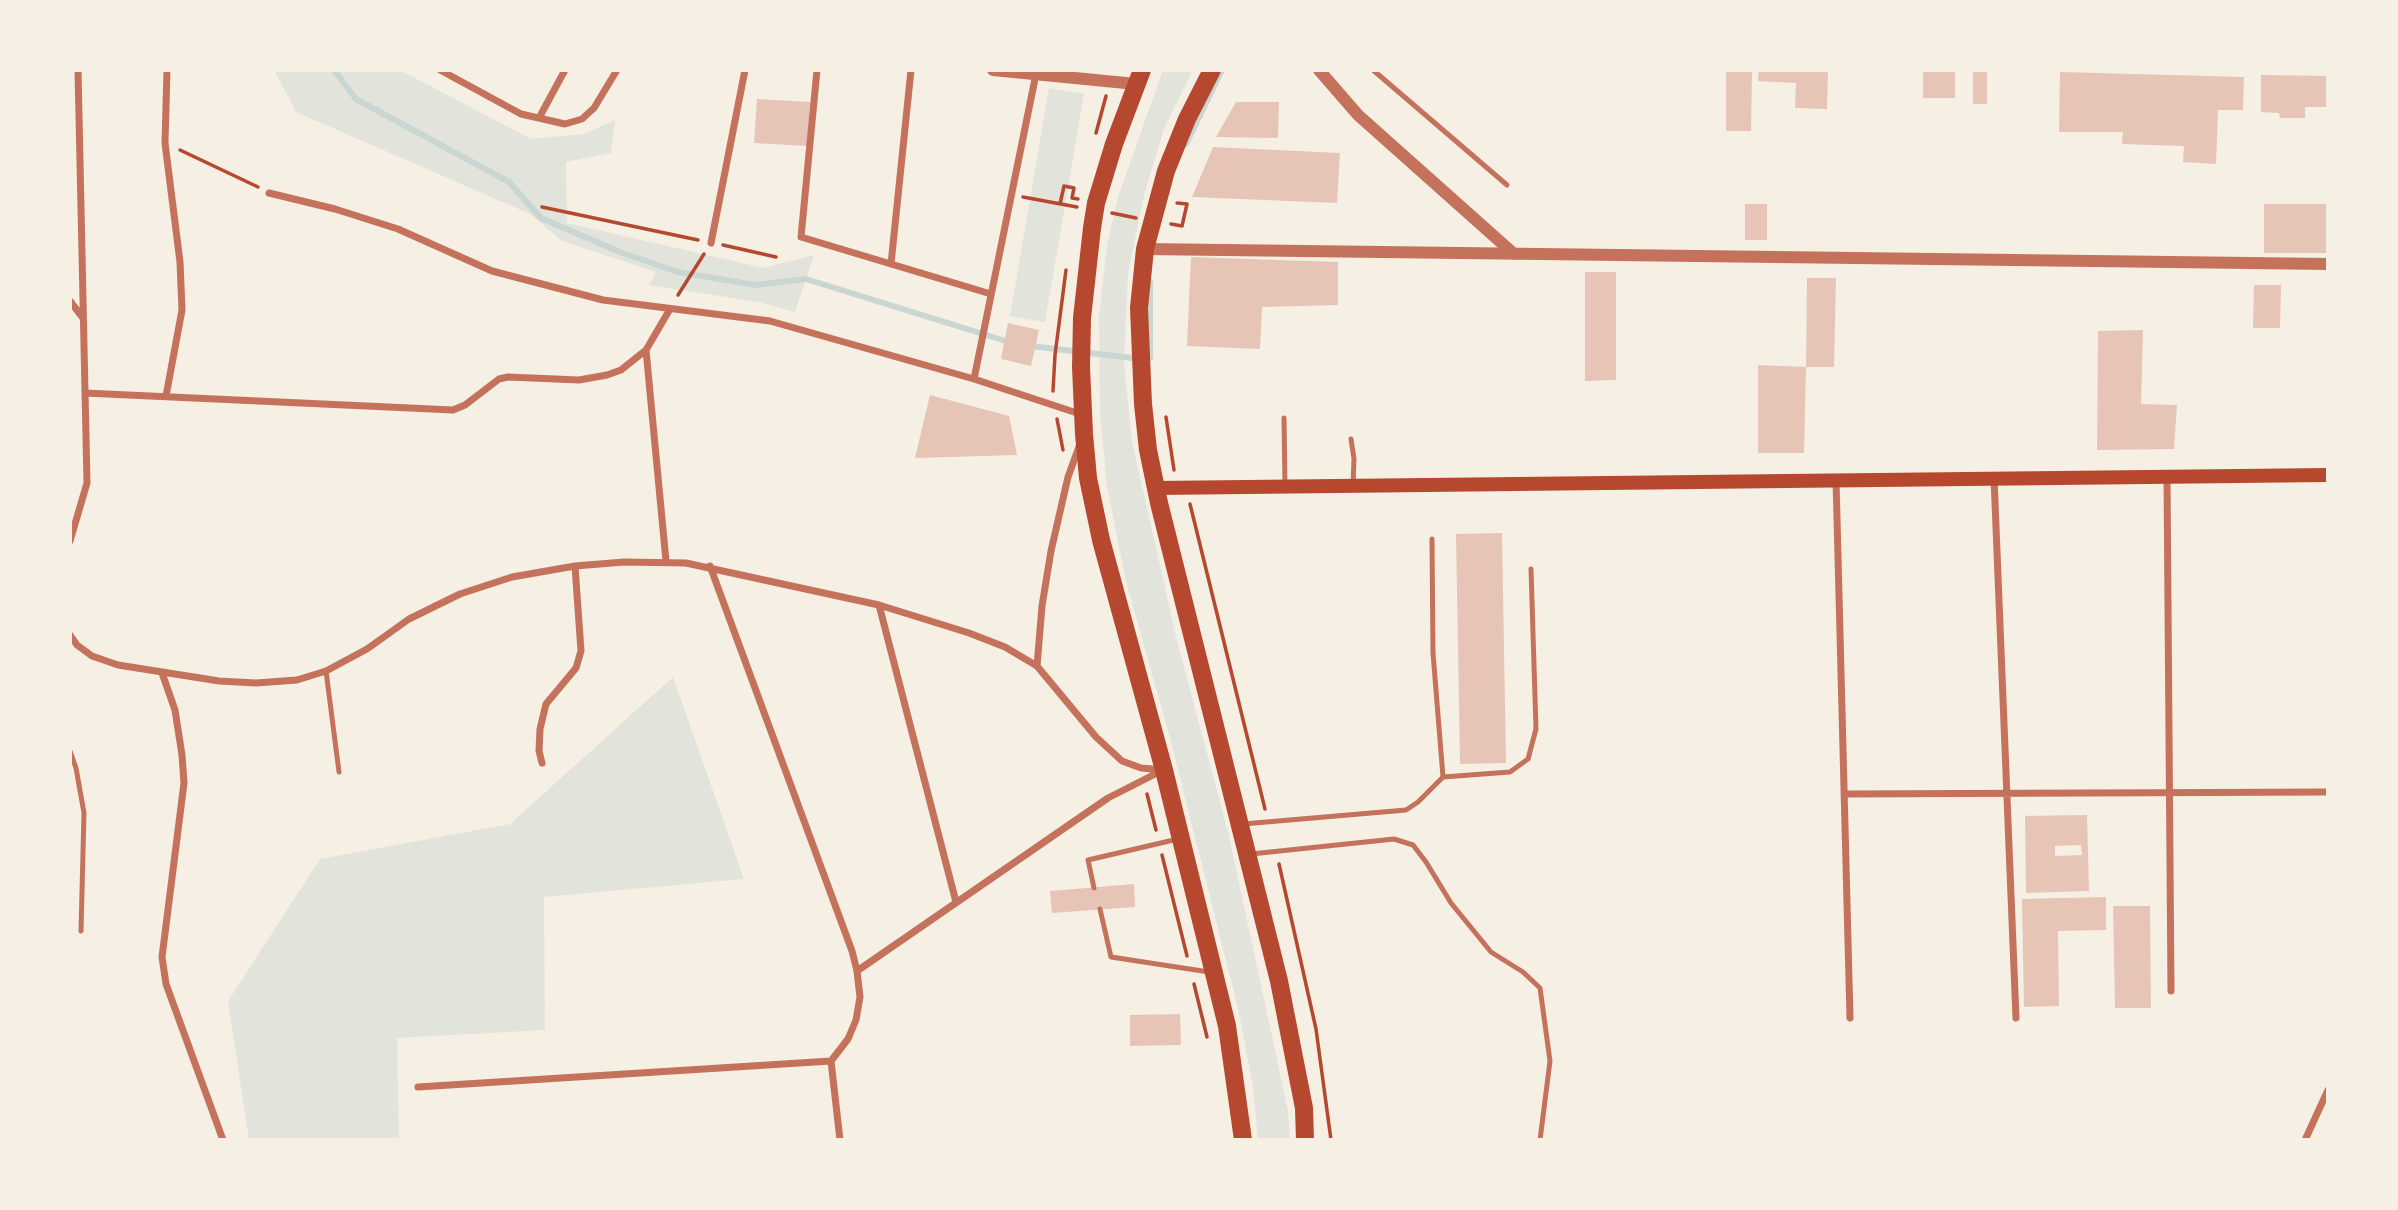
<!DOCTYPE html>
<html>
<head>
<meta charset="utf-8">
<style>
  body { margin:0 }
  #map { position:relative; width:2398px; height:1210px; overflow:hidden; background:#f6efe4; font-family:"Golos Text",sans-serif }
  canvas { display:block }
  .frame { position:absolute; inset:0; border:72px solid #f6efe4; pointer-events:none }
</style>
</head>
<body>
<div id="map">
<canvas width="2398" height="1210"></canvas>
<div class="frame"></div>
</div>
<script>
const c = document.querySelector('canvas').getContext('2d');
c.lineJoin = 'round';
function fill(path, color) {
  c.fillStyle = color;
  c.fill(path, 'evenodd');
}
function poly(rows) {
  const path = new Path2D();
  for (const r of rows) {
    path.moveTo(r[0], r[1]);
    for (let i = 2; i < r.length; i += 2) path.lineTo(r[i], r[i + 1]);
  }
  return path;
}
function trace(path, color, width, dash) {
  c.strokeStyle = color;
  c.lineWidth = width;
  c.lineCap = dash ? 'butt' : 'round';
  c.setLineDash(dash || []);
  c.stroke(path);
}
const green = poly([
  [274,70,400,70,531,139,584,134,615,120,611,153,566,162,567,223,764,268,814,255,795,312,758,302,649,285,656,272,562,241,530,214,296,112],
  [1163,70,1193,70,1164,129,1144,195,1128,274,1124,364,1132,441,1176,637,1228,832,1288,1111,1290,1140,1258,1140,1253,1086,1238,1008,1169,734,1126,582,1107,486,1100,412,1099,316,1107,245,1119,194],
  [1049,88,1084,94,1045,322,1010,316],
  [673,677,744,879,544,897,545,1030,397,1038,399,1140,249,1140,228,1001,320,859,510,824]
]);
const stream = poly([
  [334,70,356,99,509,182,541,218,620,252,678,272,755,285,806,279,1012,343],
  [1186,144,1222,70],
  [1030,346,1141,359],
  [1150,358,1150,282]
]);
const building = poly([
  [1726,70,1752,70,1751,131,1726,131],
  [1759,70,1828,70,1827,109,1795,108,1796,83,1758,81],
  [1923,70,1955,70,1955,98,1923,98],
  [1973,71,1987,71,1987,104,1973,104],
  [2060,72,2244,77,2243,110,2218,110,2216,164,2183,162,2184,146,2122,144,2123,132,2059,132],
  [2261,75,2328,76,2328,107,2305,107,2305,118,2280,118,2279,113,2261,112],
  [757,99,810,102,807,146,754,143],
  [1236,102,1279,102,1278,138,1216,137],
  [1213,147,1340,153,1337,203,1192,197],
  [1745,204,1767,204,1767,240,1745,240],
  [2264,204,2328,204,2328,253,2264,253],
  [1191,257,1338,262,1338,305,1262,307,1260,349,1187,346],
  [1585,272,1616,272,1616,380,1585,381],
  [1807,278,1836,278,1834,367,1806,367],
  [2254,285,2281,285,2280,328,2253,328],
  [1008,323,1039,330,1031,366,1001,359],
  [2143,330,2141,404,2177,405,2174,449,2097,450,2098,331],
  [1758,365,1806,367,1804,453,1758,453],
  [930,395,1009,416,1017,455,915,458],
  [1502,533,1506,763,1460,764,1456,534],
  [2087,815,2089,891,2026,893,2025,816],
  [2081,845,2082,855,2055,856,2055,846],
  [1134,884,1135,907,1052,913,1050,891],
  [2106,897,2106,930,2058,931,2059,1006,2024,1007,2022,899],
  [2113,906,2150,906,2151,1008,2115,1008],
  [1180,1014,1181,1045,1130,1046,1130,1015]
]);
const path = poly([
  [1096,133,1106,96],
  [180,150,258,187],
  [1023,197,1077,207],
  [1060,204,1064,186,1074,188,1072,198,1078,199],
  [542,207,698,240],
  [1112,213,1136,218],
  [1171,224,1182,226,1187,204,1177,203],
  [723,245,776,257],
  [678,295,704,254],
  [1053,391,1055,355,1066,270],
  [1166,417,1174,470],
  [1057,419,1063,450],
  [1190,504,1265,809],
  [1147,794,1156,830],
  [1162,855,1187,956],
  [1279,864,1316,1029,1331,1140],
  [1194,984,1207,1037]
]);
const service = poly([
  [1373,70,1507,185],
  [1284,418,1285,486],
  [1351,439,1354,459,1353,485],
  [326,671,339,772],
  [70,751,76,768,84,813,81,931],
  [1443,777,1510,772,1528,759,1536,729,1531,569],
  [1243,824,1406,810,1418,802,1443,777,1433,653,1432,539],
  [1251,854,1394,839,1413,845,1426,862,1451,903,1491,952,1523,972,1540,988,1550,1061,1540,1140],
  [1094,888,1088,860,1178,839],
  [1100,909,1111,957,1209,972]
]);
const minor = poly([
  [440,70,521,114,565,124,582,119,594,108,617,70],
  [817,70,801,237,991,294],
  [539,118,565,70],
  [269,193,335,209,398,229,492,271,603,300,770,321,974,379,1083,415],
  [711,243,745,70],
  [891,264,911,70],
  [70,301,83,318],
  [646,350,666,561],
  [974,379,1036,74],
  [85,393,453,410,465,405,499,379,508,377,579,380,607,375,621,370,646,350,670,309],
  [166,396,182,310,180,262,165,143,167,70],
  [2167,477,2171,991],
  [1994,478,2016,1018],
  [1836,480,1850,1018],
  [70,541,87,483,78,70],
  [710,566,852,951,857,971,860,997,856,1020,848,1039,831,1061,840,1140],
  [879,605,956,902],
  [70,635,77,645,92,656,118,665,219,681,256,683,297,680,326,671,367,649,409,619,460,594,512,577,575,566,624,562,686,563,879,605,969,633,1005,647,1037,666,1096,737,1122,761,1141,768,1163,770],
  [1037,666,1042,606,1051,551,1068,477,1080,444],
  [162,673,175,710,182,755,184,783,162,957,166,984,223,1140],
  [542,763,539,751,540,729,546,704,576,668,581,651,575,566],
  [1844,794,2328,792],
  [857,971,1108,798,1163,770],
  [418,1087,831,1061],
  [2305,1140,2328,1090]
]);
const tertiary = poly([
  [993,70,1136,84],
  [1319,70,1358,115,1514,254],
  [1145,249,2328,264]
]);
const secondary = poly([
  [1156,488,2328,475]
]);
const primary = poly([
  [1142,70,1114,144,1096,203,1092,228,1082,318,1081,367,1084,434,1088,478,1101,540,1164,770,1227,1026,1243,1140],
  [1212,70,1187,119,1166,171,1145,249,1139,308,1143,404,1148,450,1159,503,1279,981,1304,1108,1305,1140]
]);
fill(green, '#e2e4dc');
trace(stream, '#c9d6d2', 6);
fill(building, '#e6c5b7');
trace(path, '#b5482f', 3.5);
trace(service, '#c5725c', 5);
trace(minor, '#c5725c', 7);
trace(tertiary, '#c5725c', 12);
trace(secondary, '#b5482f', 14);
trace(primary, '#b5482f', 18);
</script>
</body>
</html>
